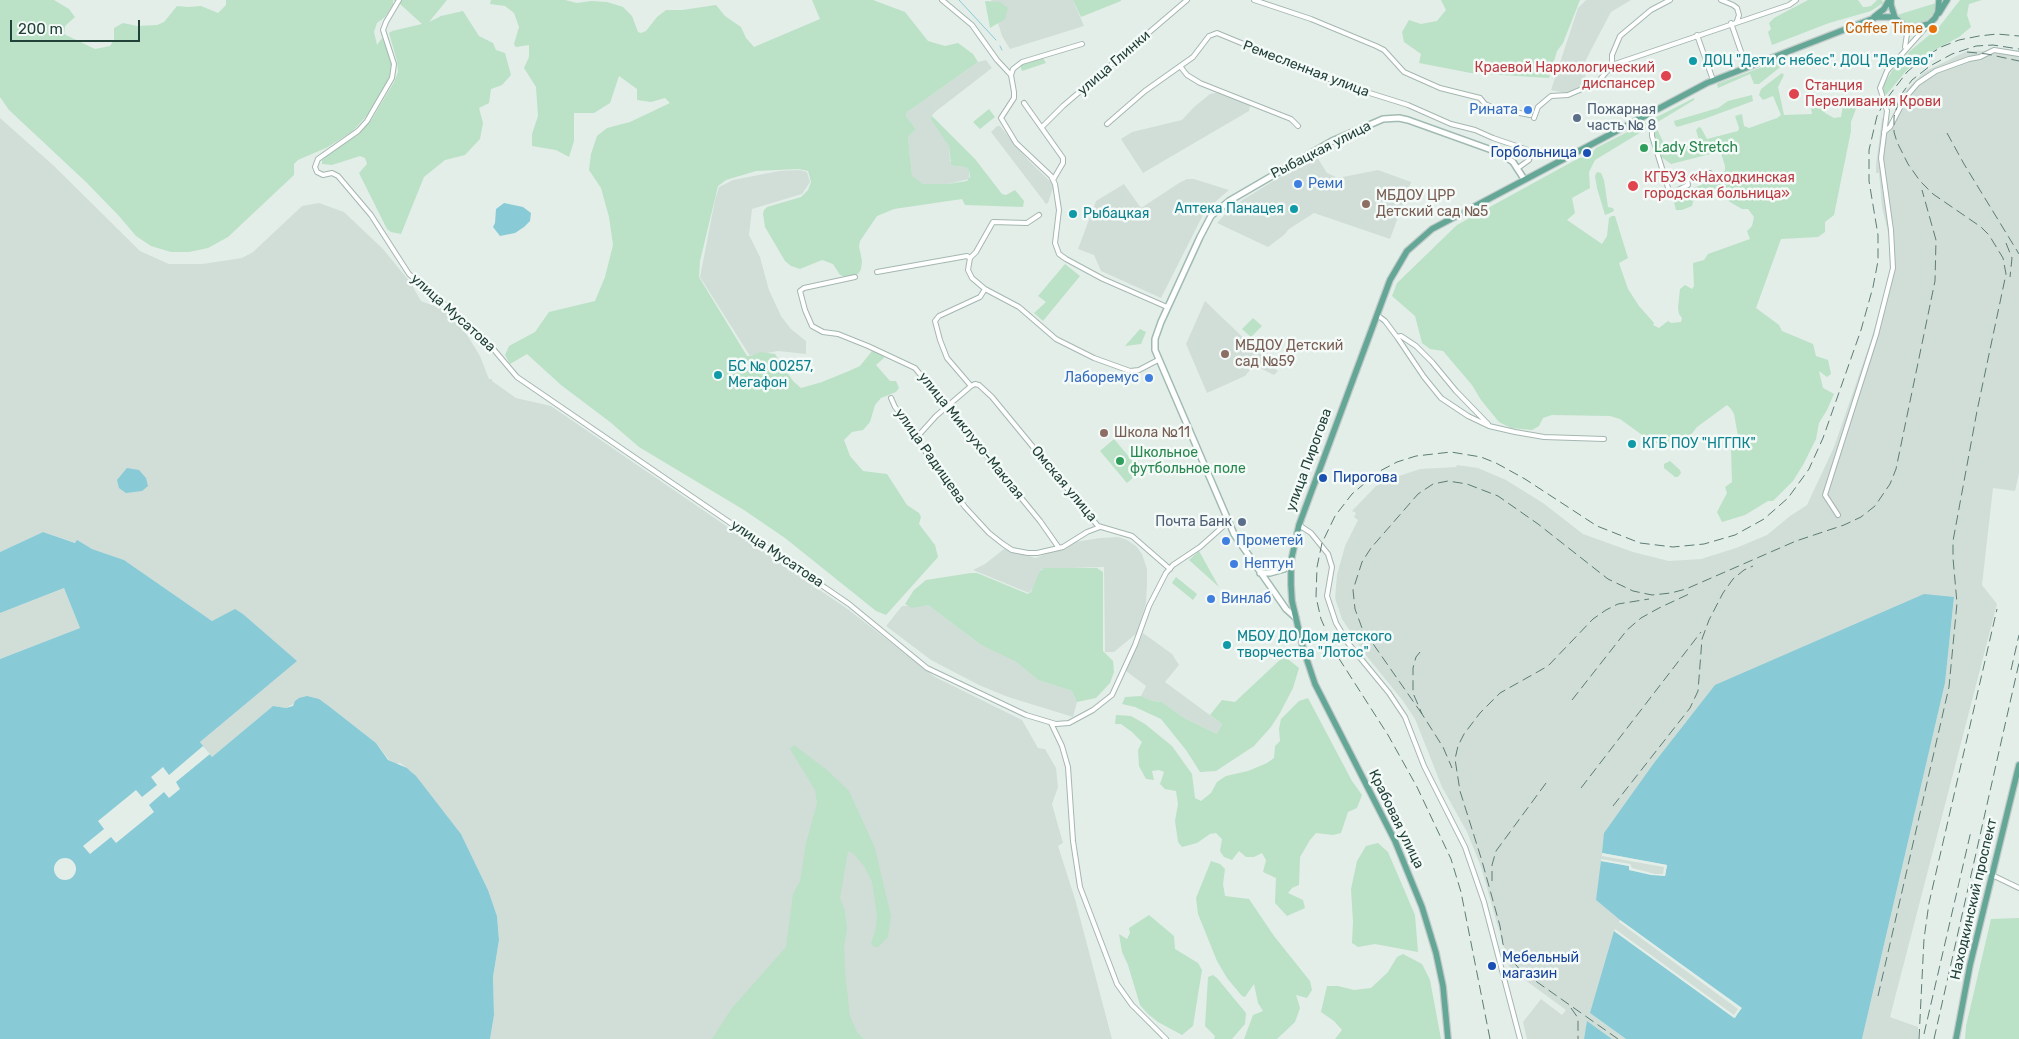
<!DOCTYPE html>
<html>
<head>
<meta charset="utf-8">
<style>
  body { margin:0 }
  #map { position:relative; width:2019px; height:1039px; overflow:hidden; background:#e3eee9; font-family:Rubik,sans-serif }
  canvas { display:block }
  .scale { position:absolute; left:10px; top:20px; width:130px; height:22px; box-sizing:border-box; border:2px solid #214139; border-top:0; padding-left:6px; font-size:15px; line-height:18px; white-space:nowrap; color:#214139; -webkit-text-stroke:4px #f4faf7; paint-order:stroke }
</style>
</head>
<body>
<div id="map">
<canvas width="2019" height="1039"></canvas>
<div class="scale">200 m</div>
</div>
<script>
const c = document.querySelector('canvas').getContext('2d');
c.lineJoin = 'round';
function fill(path, color) {
  c.fillStyle = color;
  c.fill(path, 'evenodd');
}
function poly(rows) {
  const path = new Path2D();
  for (const r of rows) {
    if (r.length === 3) {
      path.moveTo(r[0] + r[2], r[1]);
      path.arc(r[0], r[1], r[2], 0, 2 * Math.PI);
      continue;
    }
    path.moveTo(r[0], r[1]);
    for (let i = 2; i < r.length; i += 2) path.lineTo(r[i], r[i + 1]);
  }
  return path;
}
function trace(path, color, width, dash) {
  c.strokeStyle = color;
  c.lineWidth = width;
  c.lineCap = dash ? 'butt' : 'round';
  c.setLineDash(dash || []);
  c.stroke(path);
}
function write(font, color, halo, rows, align = 'center') {
  c.font = font + ' Rubik,sans-serif';
  c.lineWidth = 5;
  c.setLineDash([]);
  c.textBaseline = 'middle';
  c.strokeStyle = halo;
  c.fillStyle = color;
  for (const [text, x, y, turn = 0] of rows) {
    c.save();
    c.translate(x, y);
    c.rotate((+turn || 0) * Math.PI / 180);
    c.textAlign = isNaN(turn) ? turn : align;
    if (halo) c.strokeText(text, 0, 0);
    c.fillText(text, 0, 0);
    c.restore();
  }
}
const built = poly([
  [991,0,1073,0,1084,26,1010,49,1002,36],
  [1586,0,1631,0,1611,12,1592,48,1583,66,1587,83,1566,93,1551,90,1578,8],
  [2019,50,2019,473,2015,491,1993,488,1982,585,1997,604,1890,1017,1918,1027,1918,1039,1862,1039,1945,683,1954,597,1667,865,1665,876,1596,900,1620,920,1742,1008,1734,1018,1590,1013,1626,1039,1612,1039,1588,1022,1584,1039,1527,1039,1523,1022,1541,999,1562,1015,1566,1010,1510,969,1481,867,1467,832,1442,787,1415,719,1403,701,1365,654,1342,619,1335,598,1337,575,1345,546,1358,520,1354,517,1356,513,1352,511,1376,486,1393,478,1420,469,1456,467,1457,465,1478,468,1506,480,1543,503,1583,534,1633,552,1669,561,1701,559,1736,548,1767,535,1790,516,1807,505,1834,447,1871,340,1885,292,1890,269,1889,237,1882,207,1879,173,1876,173,1876,165,1882,118,1886,119,1892,128,1895,112,1904,92,1924,72,1967,51],
  [986,60,992,68,935,112,930,118,947,141,949,146,950,161,954,166,965,167,969,170,969,179,948,184,923,184,917,181,912,177,908,137,916,129,906,116,906,113,978,62],
  [1224,91,1251,101,1249,111,1143,173,1121,139,1132,132,1182,120,1194,107,1210,94],
  [0,118,54,166,140,251,169,264,202,264,242,258,253,252,302,206,319,203,344,212,383,249,410,282,421,301,451,312,459,322,480,356,489,379,492,379,492,381,516,398,551,406,849,610,935,677,1022,720,1038,748,1045,749,1056,768,1058,787,1052,804,1063,843,1058,846,1075,899,1112,1039,490,1039,494,1015,493,977,499,940,497,916,488,890,461,834,411,771,400,763,396,764,389,760,376,743,330,707,306,697,286,708,273,706,212,757,200,742,296,661,243,614,235,610,212,621,124,560,92,549,77,541,76,543,43,532,0,552],
  [997,126,1000,126,1028,160,1054,185,1048,203,1046,204,991,132],
  [1317,157,1327,173,1338,178,1378,170,1411,182,1390,239,1314,213,1289,229,1284,235,1268,247,1217,223,1231,208,1241,201,1278,178],
  [800,170,807,172,810,182,802,194,752,209,749,235,760,257,769,290,781,316,791,329,806,341,806,354,778,351,750,356,700,277,715,200,719,187,733,180,779,171],
  [1187,179,1194,179,1229,190,1215,202,1203,215,1161,298,1101,271,1094,255,1078,249,1096,201,1124,184,1141,208,1179,183],
  [1205,301,1278,371,1274,375,1254,365,1245,376,1207,393,1186,344],
  [1118,537,1127,540,1136,546,1142,554,1147,569,1147,583,1146,603,1137,633,1114,652,1105,652,1104,567,1041,569,1039,580,1029,593,973,570,985,564,1004,549,1036,558,1075,542,1100,538],
  [64,588,80,628,0,659,0,613],
  [928,605,981,645,1013,659,1038,680,1072,691,1077,702,1073,717,1008,697,979,685,931,660,886,626,902,606],
  [1143,633,1172,654,1179,665,1165,682,1222,724,1217,734,1184,718,1162,702,1153,701,1141,696,1146,686,1126,671]
]);
const green = poly([
  [0,0,54,0,69,9,75,17,65,26,64,34,95,49,110,46,114,40,114,28,123,23,137,26,157,25,164,22,177,6,188,7,201,6,218,13,226,5,226,0,447,0,429,22,441,16,463,11,479,36,493,43,496,50,505,53,511,75,502,85,491,89,489,103,479,108,483,123,480,139,465,155,445,160,424,177,401,234,391,232,387,229,359,173,367,164,365,158,360,156,332,165,322,164,322,160,327,155,357,135,372,119,394,82,398,72,397,61,389,33,392,31,422,24,400,4,393,0,393,5,385,17,377,23,374,32,377,45,382,38,384,42,391,58,392,71,387,84,369,113,353,131,328,147,298,160,294,164,294,175,228,237,208,248,189,252,171,252,151,246,136,236,119,216,86,182,9,110,0,97],
  [491,0,565,0,577,3,591,1,607,2,623,7,632,16,638,32,641,33,646,31,657,17,666,10,682,10,716,5,725,16,741,27,746,38,754,47,820,19,812,0,873,0,905,12,928,41,945,46,958,43,973,54,978,62,906,113,906,116,916,129,908,137,912,176,923,184,948,184,967,181,970,177,969,170,965,167,954,166,951,164,949,146,930,118,932,116,975,159,1002,194,1006,195,1015,190,1024,201,1023,207,965,205,962,199,894,209,877,216,860,241,859,246,862,261,861,269,859,273,853,276,846,277,840,275,833,264,822,260,800,269,791,266,785,261,765,227,763,214,764,210,767,207,801,197,808,190,811,182,808,171,799,169,756,171,726,180,718,186,700,261,699,277,747,356,751,356,760,352,775,354,793,381,801,388,822,382,849,371,860,366,872,351,883,354,884,358,876,365,890,381,896,381,899,388,896,392,881,398,875,405,870,422,863,430,852,432,844,440,850,456,863,471,887,474,907,505,919,513,921,517,919,524,935,545,938,557,886,615,876,611,785,538,744,510,639,447,610,422,561,385,527,354,510,364,505,355,509,346,535,332,549,312,595,301,605,277,613,245,609,217,601,188,589,170,591,154,597,136,607,128,630,122,670,103,665,98,651,102,637,100,637,89,619,76,610,103,594,113,574,113,574,141,569,157,556,150,532,146,532,134,538,116,536,87,524,68,529,57,529,45,516,47,514,44,519,27,514,13,505,6,490,4],
  [1073,0,1121,0,1121,1,1081,17],
  [1441,0,1580,0,1563,43,1557,51,1549,78,1471,73,1419,63,1421,54,1404,42,1402,32,1409,20,1421,24,1437,21,1446,10],
  [1808,0,1858,0,1863,7,1866,7,1871,6,1877,0,1882,0,1883,3,1871,11,1829,23,1772,45,1768,32,1771,29,1769,23,1774,18],
  [1960,0,1982,0,1969,4,1967,15,1971,27,1959,37,1920,58,1906,71,1886,95,1883,91,1884,84,1892,71,1910,51,1939,27],
  [985,1,1000,2,1008,8,1005,19,990,28],
  [1936,3,1933,14,1926,22,1911,25,1905,23,1897,15],
  [1043,58,1046,63,1022,71,1020,65],
  [1786,58,1788,61,1759,84,1754,84,1750,74,1718,88,1717,84],
  [1782,73,1784,75,1778,87,1784,115,1812,114,1811,108,1815,106,1814,102,1821,101,1825,113,1834,118,1841,117,1843,106,1851,107,1852,104,1857,106,1851,122,1851,131,1834,215,1825,222,1825,232,1818,237,1781,239,1756,308,1779,325,1782,331,1813,344,1816,356,1828,360,1831,374,1827,377,1819,371,1823,388,1834,394,1827,410,1819,423,1816,439,1803,465,1793,481,1773,501,1768,501,1745,515,1722,522,1717,512,1727,493,1725,487,1732,482,1731,450,1738,436,1734,414,1731,409,1727,405,1697,427,1686,441,1673,447,1652,442,1620,419,1610,416,1552,415,1543,418,1539,426,1532,430,1511,428,1499,422,1481,400,1472,385,1443,351,1430,349,1422,343,1415,316,1392,296,1397,283,1457,225,1579,158,1590,156,1596,148,1694,98,1694,100,1595,160,1589,172,1590,188,1572,198,1575,213,1567,220,1602,244,1607,236,1609,218,1612,216,1615,216,1628,258,1619,263,1628,289,1639,306,1654,323,1653,325,1659,328,1668,321,1671,323,1681,322,1682,318,1679,314,1678,308,1680,289,1685,285,1692,289,1694,286,1693,263,1704,260,1708,254,1750,239,1747,231,1752,226,1754,217,1748,209,1742,209,1725,199,1723,192,1717,188,1695,195,1692,206,1682,210,1676,210,1673,198,1675,195,1714,180,1716,174,1725,171,1725,166,1721,153,1718,152,1671,164,1660,156,1654,131,1657,129,1667,150,1670,151,1697,143,1699,140,1696,130,1699,127,1701,128,1707,139,1738,131,1739,128,1735,116,1742,114,1744,126,1749,128,1777,118,1781,115,1773,96,1763,100,1759,95,1761,89],
  [1752,95,1753,101,1704,119,1677,127,1675,125,1674,121,1718,108,1728,101],
  [989,109,995,117,980,129,973,122],
  [1597,172,1601,173,1604,180,1608,207,1613,208,1614,211,1608,214,1605,215,1597,188,1595,176],
  [1065,264,1080,276,1043,321,1034,313,1046,302,1038,296],
  [1253,318,1262,326,1251,337,1242,329],
  [1140,329,1146,332,1141,344,1125,346],
  [1114,439,1141,471,1127,483,1100,451],
  [1670,461,1680,470,1681,473,1678,477,1675,477,1664,468,1664,464],
  [1199,551,1219,587,1189,560],
  [1044,568,1097,568,1103,572,1103,651,1113,661,1114,672,1110,683,1096,698,1077,702,1072,691,1038,680,1015,661,981,645,928,605,912,608,905,604,914,590,926,580,971,573,977,573,1028,594,1031,592,1040,571],
  [1176,577,1197,594,1193,600,1172,583],
  [1284,656,1299,668,1293,688,1280,713,1271,727,1254,746,1216,771,1200,772,1186,750,1161,719,1135,707,1122,704,1125,697,1141,696,1153,701,1162,702,1184,718,1217,734,1222,724,1210,715,1222,700,1235,702],
  [1308,698,1352,781,1362,795,1357,808,1348,812,1341,833,1333,835,1316,833,1310,840,1300,857,1299,885,1292,888,1288,893,1303,900,1305,908,1287,916,1275,903,1276,878,1263,872,1266,860,1262,853,1254,857,1246,857,1239,851,1232,860,1224,857,1220,851,1222,839,1216,833,1210,834,1197,843,1182,847,1178,842,1175,821,1178,804,1176,791,1165,789,1160,784,1164,772,1159,770,1152,771,1154,780,1146,779,1139,766,1138,750,1142,742,1132,732,1121,724,1115,724,1116,715,1131,716,1145,724,1172,746,1192,774,1195,798,1201,801,1211,793,1217,782,1226,776,1248,771,1267,763,1274,758,1275,746,1280,741,1279,729,1281,719,1299,701],
  [794,745,827,770,849,791,875,848,891,916,888,937,878,947,875,947,871,944,876,927,877,915,872,882,864,866,854,854,848,851,840,898,845,911,847,929,844,947,845,971,850,1016,857,1032,864,1039,712,1039,732,1008,786,947,793,894,800,881,806,843,817,803,815,790,790,749],
  [1378,843,1388,852,1415,915,1418,952,1375,944,1358,947,1352,943,1353,922,1351,889,1357,861,1366,846],
  [1211,861,1220,864,1225,869,1223,884,1225,896,1249,899,1274,936,1310,981,1312,990,1307,998,1296,995,1300,1008,1295,1022,1277,1039,1244,1039,1253,1015,1263,1011,1258,1003,1254,984,1245,997,1242,996,1227,978,1217,961,1198,914,1196,898],
  [1149,915,1174,936,1175,949,1198,963,1202,970,1193,1026,1182,1035,1158,1022,1148,1014,1140,1005,1128,965,1122,952,1119,934,1127,939,1130,933,1129,928],
  [2019,918,2019,1039,1965,1039,1966,1026,1991,919],
  [1403,954,1422,964,1430,980,1441,1039,1335,1039,1342,1030,1334,1021,1321,1012,1327,986,1338,986,1354,990,1371,988,1388,972,1397,957],
  [1213,975,1217,978,1246,1013,1245,1024,1232,1039,1214,1039,1215,1036,1205,1026,1208,977]
]);
const water = poly([
  [504,203,523,207,531,213,530,221,524,227,515,233,500,236,493,227,495,223,496,209],
  [127,468,139,470,146,478,148,486,142,491,126,493,119,488,117,480],
  [43,532,75,543,77,540,92,549,124,560,212,621,235,609,243,614,297,661,200,742,212,757,273,706,286,708,293,706,295,701,299,698,307,696,319,699,330,707,376,743,388,760,407,768,416,776,461,834,488,890,497,916,499,940,493,977,494,1015,490,1039,0,1039,0,659,80,628,64,588,0,613,0,552],
  [1924,594,1954,597,1945,683,1862,1039,1626,1039,1590,1013,1614,931,1735,1018,1741,1008,1620,920,1596,900,1601,861,1629,866,1629,870,1665,876,1667,865,1602,853,1604,833,1654,763,1715,685],
  [1587,1021,1612,1039,1584,1039]
]);
const pier = poly([
  [203,746,210,754,176,782,180,789,169,798,164,792,149,805,154,812,116,843,111,837,90,854,83,846,104,829,98,821,136,790,142,797,157,785,151,777,163,767,169,775],
  [1602,853,1667,865,1665,876,1651,875,1629,870,1629,866,1601,861,1601,859,1630,864,1632,868,1655,874,1663,874,1664,867,1602,856],
  [65,869,11],
  [1620,920,1742,1008,1734,1018,1614,931,1615,929,1734,1015,1738,1009,1619,922]
]);
const stream = poly([
  [959,0,996,40],
  [1000,46,1002,50]
]);
const minor = poly([
  [399,0,386,22,383,30,394,64,392,78,367,121,358,131,318,159,315,167,317,172,323,175,332,173,338,176,371,215,409,274,484,338,517,377,849,604,927,668,1026,715,1056,724,1069,723,1093,710,1112,695,1135,645,1149,606,1166,573,1173,565,1200,547,1228,522],
  [942,0,972,25,997,60,1011,75,1014,92,1014,98,1001,118,1016,143,1051,176,1055,184,1059,210,1055,243,1059,254,1066,259,1103,279,1167,307],
  [1254,0,1311,19,1376,46,1384,50,1404,72,1440,88,1480,98,1485,104,1494,108,1530,115],
  [1721,0,1733,5,1737,8,1739,15,1737,21],
  [1731,23,1746,66],
  [1902,26,1907,34,1905,47],
  [1697,35,1713,80],
  [1612,65,1612,55,1620,36,1651,10,1670,0],
  [1180,66,1187,75,1200,83,1291,119,1298,126],
  [1011,75,1013,69,1022,62,1082,44],
  [1024,103,1063,158,1063,163,1053,180],
  [1534,118,1538,107,1551,96,1568,95,1598,82,1612,65,1789,5,1796,0],
  [1107,124,1145,91,1193,57,1209,36,1217,33,1341,84,1408,105,1451,124,1475,130,1493,138,1531,151,1529,160,1518,168],
  [1042,127,1063,106,1187,0],
  [1652,128,1652,136,1670,194,1688,185,1687,179,1710,173],
  [1884,132,1890,127,1905,98,1918,83,1936,71,1969,59,1980,57,1994,50,2019,54],
  [1039,215,1027,223,993,222,976,252,970,258,968,270,972,278,985,289,1019,307,1056,339,1094,358,1130,371,1139,370,1158,360],
  [877,272,967,256,970,258],
  [855,277,804,288,800,291,805,310,812,326,823,332,838,334,868,346,915,368,1040,521,1059,548],
  [1377,315,1385,321,1397,337,1424,377,1441,398,1468,416,1489,426,1515,432,1544,437,1604,439],
  [1397,337,1401,336,1416,346,1432,362,1456,391,1488,424],
  [971,386,975,384,979,385,992,397,1098,526,1132,536,1170,569],
  [971,386,947,358,940,340,935,321,939,316,980,297,985,289],
  [891,398,895,407,918,436,919,442,944,479,965,507,989,533,1003,544,1012,550,1028,553,1037,553,1063,547,1087,532,1100,527],
  [918,436,936,416,971,386],
  [1838,515,1825,495,1876,335,1893,268,1891,230,1881,158,1887,111,1880,88,1887,71,1927,26],
  [1299,525,1311,533,1328,554,1332,567,1327,596,1336,623,1348,643,1389,693,1405,717,1424,766,1465,847,1484,902,1520,1039],
  [1051,723,1062,746,1068,767,1073,841,1080,887,1117,984,1132,1005,1166,1039],
  [1992,875,2019,888]
]);
const secondary = poly([
  [1260,573,1270,573,1284,569,1291,561],
  [1296,618,1286,609,1234,534,1155,350,1155,339,1161,322,1200,237,1211,216,1229,201,1332,141,1383,119,1399,118,1408,120,1500,153,1513,162,1524,179]
]);
const primary = poly([
  [1891,0,1891,5,1895,18,1906,27,1913,28,1929,24,1935,18,1938,12,1939,0],
  [1939,13,1947,0],
  [1874,17,1884,9,1889,0],
  [1448,1039,1443,986,1436,953,1422,907,1395,841,1315,684,1303,648,1292,601,1291,585,1291,561,1299,525,1390,280,1407,251,1432,229,1707,83,1877,17,1891,17,1900,23],
  [1956,1039,1970,965,2019,765]
]);
const rail = poly([
  [1967,52,1987,54,2019,61],
  [1947,133,1964,164,2019,254],
  [2006,243,2012,258,2010,277],
  [1420,652,1416,657,1413,668,1413,693,1422,714,1443,747,1452,768],
  [2011,670,2019,635],
  [1572,700,1627,630,1641,618,1659,608,1689,594],
  [1422,714,1362,628,1355,609,1353,590,1362,562,1371,548,1418,494,1433,484,1448,481,1467,484,1498,496,1538,524,1608,579,1633,591,1652,595,1671,593,1686,589,1796,541,1844,525,1861,517,1875,506,1890,484,1896,469,1935,281,1936,240,1922,190],
  [1581,788,1701,632],
  [1613,806,1690,708,1698,691,1702,639,1709,620,1723,593,1733,579,1744,570,1753,566],
  [1492,881,1492,865,1496,851,1549,779],
  [1878,996,1949,687,1957,603,1953,558,1953,541,1977,411,2006,274,2003,258,1989,235,1981,227,1933,194,1920,181,1908,164,1897,142,1894,132,1894,117,1900,96,1912,80,1930,66,1952,54,1976,46,1993,45,2019,49],
  [1571,1008,1578,1018,1578,1039],
  [1924,1034,1971,831],
  [1490,1039,1461,892,1451,859,1417,787,1388,735,1338,657,1321,619,1316,597,1317,567,1322,543,1335,516,1352,494,1378,472,1397,462,1416,456,1451,452,1481,457,1496,463,1525,479,1597,526,1640,543,1673,547,1704,544,1735,535,1764,519,1788,498,1809,469,1823,438,1861,330,1873,287,1878,261,1878,235,1869,181,1869,150,1877,116,1885,101,1907,72,1922,59,1941,47,1959,40,1979,36,1997,34,2019,36],
  [1618,1039,1520,970,1509,956,1503,944,1500,926,1482,861,1460,791,1455,759,1458,746,1464,734,1480,713,1500,693,1548,666,1593,619,1606,610,1618,604,1649,599],
  [1919,1039,1924,939,1929,903,1997,609],
  [1934,1039,2019,663]
]);
const markers = [
  [1933,29,5,"#e8710a"],
  [1693,61,5,"#0f9aa8"],
  [1666,76,6,"#e0444e"],
  [1794,94,6,"#e0444e"],
  [1528,110,5,"#3f7fe0"],
  [1577,118,5,"#5c6f8a"],
  [1644,148,5,"#2e9e5b"],
  [1587,153,5,"#1a4fb4"],
  [1298,184,5,"#3f7fe0"],
  [1633,186,6,"#e0444e"],
  [1366,204,5,"#8d6e63"],
  [1294,209,5,"#0f9aa8"],
  [1073,214,5,"#0f9aa8"],
  [1225,354,5,"#8d6e63"],
  [718,375,5,"#0f9aa8"],
  [1149,378,5,"#3f7fe0"],
  [1104,433,5,"#8d6e63"],
  [1632,444,5,"#0f9aa8"],
  [1120,461,5,"#2e9e5b"],
  [1323,478,5,"#1a4fb4"],
  [1242,522,5,"#5c6f8a"],
  [1226,541,5,"#3f7fe0"],
  [1234,564,5,"#3f7fe0"],
  [1211,599,5,"#3f7fe0"],
  [1227,645,5,"#0f9aa8"],
  [1492,966,5,"#1a4fb4"]
];
const foodNames = [
  ["Coffee Time",1923,29]
];
const cultureNames = [
  ["ДОЦ \"Дети с небес\", ДОЦ \"Дерево\"",1703,61],
  ["Аптека Панацея",1284,209,"right"],
  ["Рыбацкая",1083,214],
  ["БС № 00257,",728,367],
  ["Мегафон",728,383],
  ["КГБ ПОУ \"НГГПК\"",1642,444],
  ["МБОУ ДО Дом детского",1237,637],
  ["творчества \"Лотос\"",1237,653]
];
const streetNames = [
  ["улица Глинки",1114,63,-41],
  ["Ремесленная улица",1306,69,21],
  ["Рыбацкая улица",1321,150,-27],
  ["улица Мусатова",453,313,42],
  ["улица Миклухо-Маклая",971,436,51],
  ["улица Радищева",930,456,55],
  ["улица Пирогова",1309,460,-70],
  ["Омская улица",1064,484,50],
  ["улица Мусатова",777,554,34],
  ["Крабовая улица",1396,819,64],
  ["Находкинский проспект",1974,899,-77]
];
const healthNames = [
  ["Краевой Наркологический",1655,68,"right"],
  ["диспансер",1655,84,"right"],
  ["Станция",1805,86],
  ["Переливания Крови",1805,102],
  ["КГБУЗ «Находкинская",1644,178],
  ["городская больница»",1644,194]
];
const shopNames = [
  ["Рината",1518,110,"right"],
  ["Реми",1308,184],
  ["Лаборемус",1139,378,"right"],
  ["Прометей",1236,541],
  ["Нептун",1244,564],
  ["Винлаб",1221,599]
];
const serviceNames = [
  ["Пожарная",1587,110],
  ["часть № 8",1587,126],
  ["Почта Банк",1232,522,"right"]
];
const leisureNames = [
  ["Lady Stretch",1654,148],
  ["Школьное",1130,453],
  ["футбольное поле",1130,469]
];
const transitNames = [
  ["Горбольница",1577,153,"right"],
  ["Пирогова",1333,478],
  ["Мебельный",1502,958],
  ["магазин",1502,974]
];
const educationNames = [
  ["МБДОУ ЦРР",1376,196],
  ["Детский сад №5",1376,212],
  ["МБДОУ Детский",1235,346],
  ["сад №59",1235,362],
  ["Школа №11",1114,433]
];
fill(built, '#d1ded8');
fill(green, '#bbe1c6');
fill(water, '#88cad6');
fill(pier, '#e3eee9');
trace(stream, '#88cad6', 1);
trace(minor, '#a5b7b1', 6);
trace(secondary, '#a1bbb2', 8);
trace(primary, '#c1cac8', 8);
trace(minor, '#fff', 4);
trace(secondary, '#fff', 5);
trace(primary, '#65a796', 5.5);
trace(rail, '#5c7c74', 1, [10, 5]);
for (const [x, y, r, color] of markers) {
  const dot = new Path2D();
  dot.arc(x, y, r, 0, 2 * Math.PI);
  c.fillStyle = color;
  c.fill(dot);
  trace(dot, '#f4faf7', 2);
}
write('14px', '#c56008', '#f4faf7', foodNames, 'right');
write('14px', '#0d838f', '#f4faf7', cultureNames, 'left');
write('14px', '#214139', '#f4faf7', streetNames);
write('14px', '#be3a42', '#f4faf7', healthNames, 'left');
write('14px', '#366cbe', '#f4faf7', shopNames, 'left');
write('14px', '#4e5e75', '#f4faf7', serviceNames, 'left');
write('14px', '#27864d', '#f4faf7', leisureNames, 'left');
write('14px', '#164399', '#f4faf7', transitNames, 'left');
write('14px', '#785e54', '#f4faf7', educationNames, 'left');
</script>
</body>
</html>
